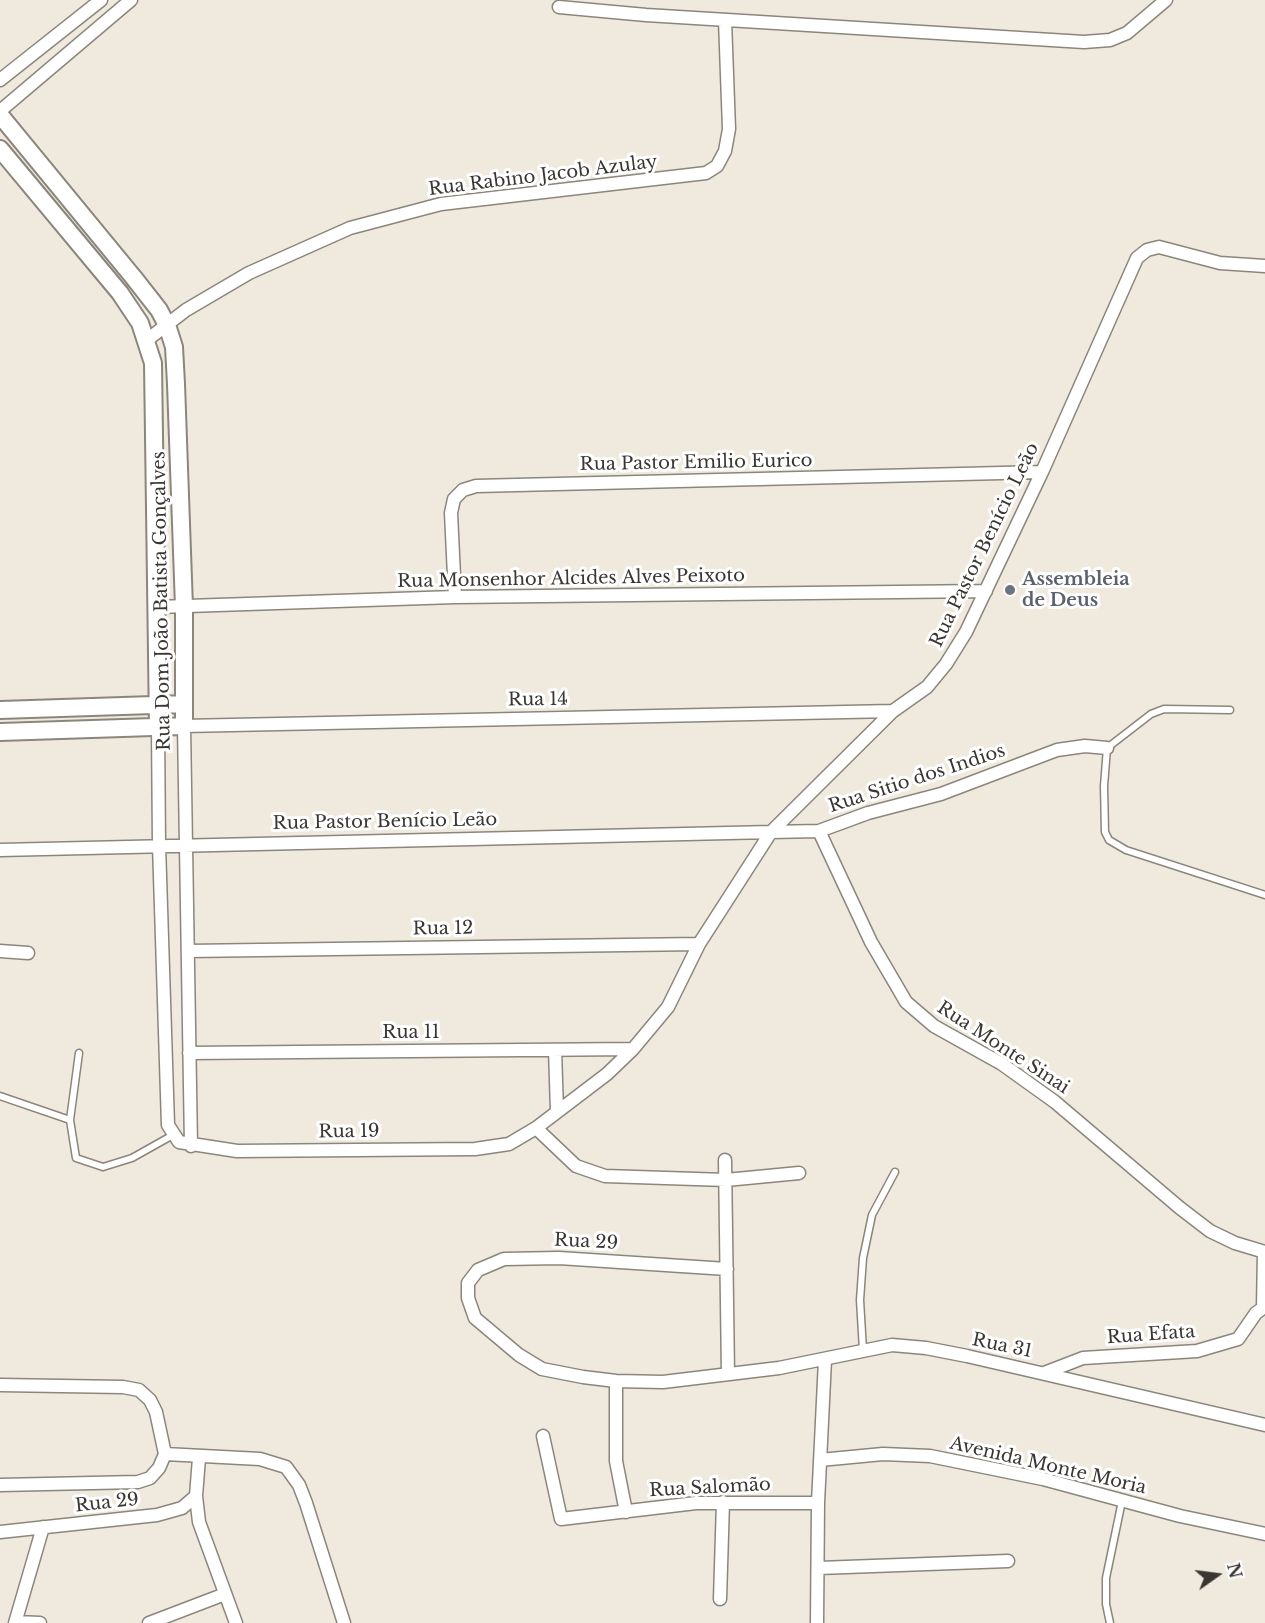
<!DOCTYPE html>
<html>
<head>
<meta charset="utf-8">
<style>
  body { margin:0 }
  #map { position:relative; width:1265px; height:1623px; overflow:hidden; background:#f0eade; font-family:"Libre Baskerville",serif }
  canvas { display:block }
  .north { position:absolute; left:1187px; top:1545px; width:60px; height:60px; -webkit-text-stroke:4px #fff; paint-order:stroke; rotate:76deg; font-size:16px; font-weight:700; line-height:24px; text-align:center; color:#3a3733 }
  .north::after { content:''; display:block; margin:auto; width:21px; height:27px; background:#3a3733; clip-path:polygon(50% 0,100% 100%,50% 72%,0 100%) }
</style>
</head>
<body>
<div id="map">
<canvas width="1265" height="1623"></canvas>
<div class="north">N</div>
</div>
<script>
const c = document.querySelector('canvas').getContext('2d');
c.lineJoin = 'round';
function poly(rows) {
  const path = new Path2D();
  for (const r of rows) {
    path.moveTo(r[0], r[1]);
    for (let i = 2; i < r.length; i += 2) path.lineTo(r[i], r[i + 1]);
  }
  return path;
}
function trace(path, color, width, dash) {
  c.strokeStyle = color;
  c.lineWidth = width;
  c.lineCap = dash ? 'butt' : 'round';
  c.setLineDash(dash || []);
  c.stroke(path);
}
function write(font, color, halo, rows, align = 'center') {
  c.font = font + ' "Libre Baskerville",serif';
  c.lineWidth = 6;
  c.setLineDash([]);
  c.textBaseline = 'middle';
  c.strokeStyle = halo;
  c.fillStyle = color;
  for (const [text, x, y, turn = 0] of rows) {
    c.save();
    c.translate(x, y);
    c.rotate((+turn || 0) * Math.PI / 180);
    c.textAlign = isNaN(turn) ? turn : align;
    if (halo) c.strokeText(text, 0, 0);
    c.fillText(text, 0, 0);
    c.restore();
  }
}
const lane = poly([
  [1230,710,1164,709,1151,714,1107,748,1104,786,1105,832,1109,840,1126,850,1265,895],
  [79,1053,70,1120,76,1158,103,1167,132,1158,173,1135],
  [0,1096,70,1120],
  [863,1350,860,1300,863,1258,872,1215,895,1172],
  [1110,1623,1106,1604,1106,1578,1122,1501]
]);
const street = poly([
  [559,7,646,15,1084,42,1110,40,1127,33,1166,0],
  [0,80,101,0],
  [0,111,131,0],
  [147,340,186,310,249,273,350,228,441,204,706,173,717,166,725,151,729,129,725,20],
  [455,597,451,513,454,499,463,490,476,486,1042,472],
  [158,607,455,597,986,591],
  [158,727,159,845,168,1125,179,1142,237,1151,475,1149,509,1144,536,1128,607,1074,633,1049,668,1007,699,944,771,832,819,831,868,813,941,794,1057,750,1085,746,1107,748],
  [819,831,871,942,906,1002,934,1026,1002,1064,1055,1102,1180,1208,1210,1231,1235,1243,1265,1252],
  [0,850,771,832,893,711,927,687,946,664,966,632,1042,472,1137,258,1147,250,1159,247,1220,263,1265,266],
  [0,951,28,953],
  [188,951,699,944],
  [555,1050,557,1111],
  [189,1053,633,1049],
  [536,1128,576,1166,605,1176,726,1180,799,1173],
  [191,1146,184,726,893,711],
  [725,1160,728,1374],
  [727,1269,559,1258,504,1259,478,1270,468,1283,468,1298,475,1318,519,1355,542,1369,583,1377,616,1381,663,1382,779,1368,892,1345,926,1348,967,1356,1265,1425],
  [1044,1373,1083,1358,1197,1351,1238,1339,1256,1313,1263,1308,1264,1252],
  [616,1381,616,1461,626,1512],
  [0,1385,123,1387,139,1390,150,1400,156,1412,165,1454],
  [543,1436,561,1519,696,1503,818,1503],
  [165,1454,260,1459,286,1467,299,1485,306,1503,344,1623],
  [199,1458,196,1496,199,1522,236,1623],
  [820,1460,883,1454,930,1456,1043,1479,1180,1516,1265,1534],
  [0,1485,138,1482,150,1478,159,1468,165,1454],
  [0,1532,157,1515,182,1508,196,1496],
  [819,1568,1008,1561],
  [720,1599,723,1502],
  [16,1622,40,1623],
  [15,1623,43,1527],
  [149,1623,225,1594],
  [817,1623,818,1503,825,1360]
]);
const secondary = poly([
  [0,115,134,278,159,310,167,325,174,347,176,384,184,607,184,726,0,732],
  [0,149,120,293,140,323,153,363,158,727],
  [0,710,184,704]
]);
const markers = [
  [1010,590,6,"#6b7280"]
];
const streetNames = [
  ["Rua Rabino Jacob Azulay",543,176,-7],
  ["Rua Pastor Emilio Eurico",696,463,-1],
  ["Rua Pastor Benício Leão",985,545,-64],
  ["Rua Monsenhor Alcides Alves Peixoto",571,579,-1],
  ["Rua Dom João Batista Gonçalves",162,601,-91],
  ["Rua 14",538,700,-1],
  ["Rua Sitio dos Indios",917,779,-18],
  ["Rua Pastor Benício Leão",385,822,-1],
  ["Rua 12",443,929,-1],
  ["Rua 11",411,1033],
  ["Rua Monte Sinai",1003,1048,33],
  ["Rua 19",349,1132,-1],
  ["Rua 29",586,1242,3],
  ["Rua Efata",1151,1335,-4],
  ["Rua 31",1002,1346,12],
  ["Avenida Monte Moria",1048,1466,13],
  ["Rua Salomão",710,1488,-3],
  ["Rua 29",107,1503,-6]
];
const worshipNames = [
  ["Assembleia",1022,580],
  ["de Deus",1022,601]
];
trace(lane, '#8b867b', 9);
trace(street, '#8b867b', 15);
trace(secondary, '#8b867b', 20);
trace(lane, '#fff', 6);
trace(street, '#fff', 12);
trace(secondary, '#fff', 16);
for (const [x, y, r, color] of markers) {
  const dot = new Path2D();
  dot.arc(x, y, r, 0, 2 * Math.PI);
  c.fillStyle = color;
  c.fill(dot);
  trace(dot, '#fff', 2);
}
write('18px', '#3a3733', '#fff', streetNames);
write('bold 18px', '#5b616d', '#fff', worshipNames, 'left');
</script>
</body>
</html>
